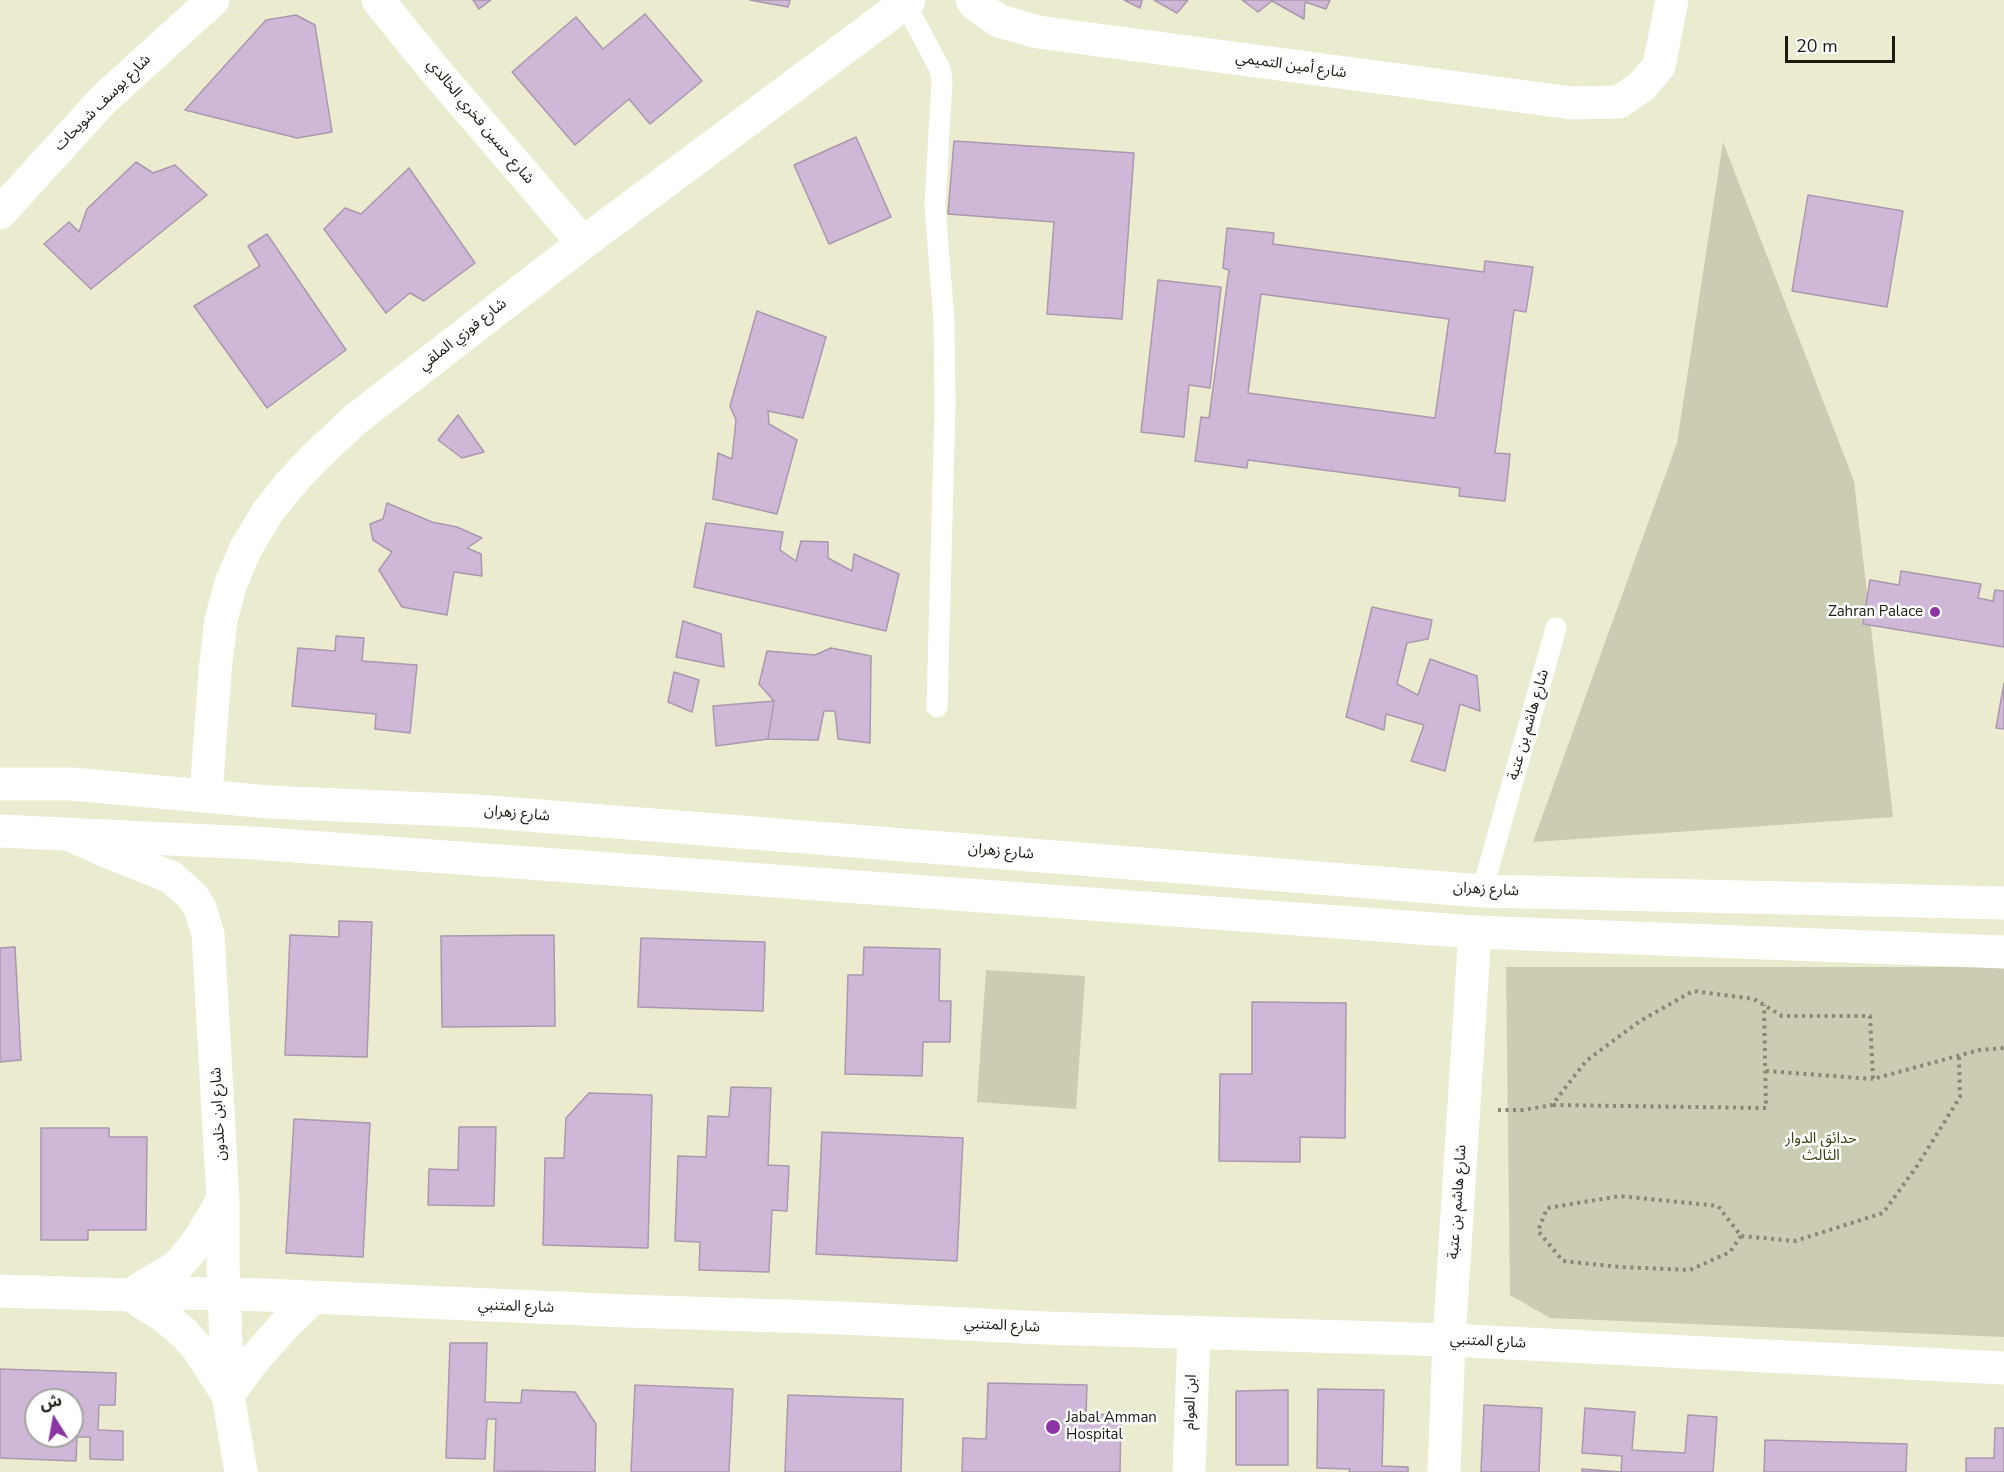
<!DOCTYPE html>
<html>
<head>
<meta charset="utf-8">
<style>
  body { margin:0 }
  #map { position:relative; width:2004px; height:1472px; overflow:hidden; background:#eaebcf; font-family:"Nunito Sans","Noto Sans Arabic",sans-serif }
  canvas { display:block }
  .north { position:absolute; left:24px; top:1388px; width:60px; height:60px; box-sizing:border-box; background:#fff; border:2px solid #a4a4a0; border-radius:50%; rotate:349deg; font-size:16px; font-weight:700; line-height:24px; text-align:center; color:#1b1b11 }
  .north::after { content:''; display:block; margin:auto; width:21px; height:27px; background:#8b36a4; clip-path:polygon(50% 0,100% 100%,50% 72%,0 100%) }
  .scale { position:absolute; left:1785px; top:36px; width:110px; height:27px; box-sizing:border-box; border:3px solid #1b1b11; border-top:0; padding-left:8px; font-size:18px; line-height:21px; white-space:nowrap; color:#1b1b11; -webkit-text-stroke:4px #fff; paint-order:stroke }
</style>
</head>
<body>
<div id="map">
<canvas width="2004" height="1472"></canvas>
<div class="north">ش</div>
<div class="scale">20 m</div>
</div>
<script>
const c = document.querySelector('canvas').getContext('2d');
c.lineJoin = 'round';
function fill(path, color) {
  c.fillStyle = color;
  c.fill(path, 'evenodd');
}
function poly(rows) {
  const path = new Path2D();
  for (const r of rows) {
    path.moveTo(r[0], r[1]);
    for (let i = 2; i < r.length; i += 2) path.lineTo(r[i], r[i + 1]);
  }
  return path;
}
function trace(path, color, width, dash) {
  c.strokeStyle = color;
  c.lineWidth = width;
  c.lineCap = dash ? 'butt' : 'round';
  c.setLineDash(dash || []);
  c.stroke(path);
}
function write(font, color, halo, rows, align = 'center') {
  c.font = font + ' "Nunito Sans","Noto Sans Arabic",sans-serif';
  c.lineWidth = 5;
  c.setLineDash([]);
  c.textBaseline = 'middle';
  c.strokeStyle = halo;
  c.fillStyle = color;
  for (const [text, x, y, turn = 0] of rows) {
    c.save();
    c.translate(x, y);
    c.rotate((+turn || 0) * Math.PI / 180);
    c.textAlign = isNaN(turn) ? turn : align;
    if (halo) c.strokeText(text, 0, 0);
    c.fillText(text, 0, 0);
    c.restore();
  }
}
const green = poly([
  [1723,142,1854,481,1893,817,1533,842,1677,443],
  [1506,967,2004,967,2004,1337,1550,1318,1510,1295],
  [986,970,1085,976,1076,1109,977,1102]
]);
const building = poly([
  [473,0,491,0,479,9,473,0],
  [750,0,790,0,788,7,750,0],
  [1124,0,1142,0,1140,8,1124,0],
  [1154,0,1188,0,1177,13,1154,0],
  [1242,0,1330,0,1326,9,1305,2,1304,19,1272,1,1258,12,1242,0],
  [645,14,702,81,650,124,629,99,575,145,512,72,576,17,603,49,645,14],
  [296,15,315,25,332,132,297,138,185,110,266,20,296,15],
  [856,137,891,217,829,244,794,165,856,137],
  [954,141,1134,153,1122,319,1047,314,1054,222,948,214,954,141],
  [136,162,153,173,175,165,207,195,91,289,44,244,69,222,79,232,87,209,136,162],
  [409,168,475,263,424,301,410,293,386,313,324,229,345,208,361,214,409,168],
  [1808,195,1903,211,1887,307,1792,291,1808,195],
  [1227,228,1274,233,1273,244,1484,272,1485,261,1533,267,1526,312,1514,310,1495,453,1510,454,1505,501,1459,496,1460,488,1248,460,1247,468,1195,461,1201,417,1209,418,1229,270,1223,268,1227,228],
  [1261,294,1449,319,1435,418,1248,393,1261,294],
  [267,234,346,350,267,408,194,306,260,266,248,246,267,234],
  [1158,280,1221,287,1210,388,1189,385,1184,437,1141,432,1158,280],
  [757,311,826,337,803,418,768,411,769,424,797,440,777,514,713,499,718,453,732,459,736,420,730,406,757,311],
  [458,415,484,452,462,458,438,440,458,415],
  [387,503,432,522,457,527,482,538,467,548,481,554,482,576,454,572,447,615,402,607,379,570,392,552,373,540,370,524,383,519,387,503],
  [706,523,783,532,780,550,796,561,801,541,828,542,828,558,852,571,854,554,899,574,886,631,694,587,706,523],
  [1901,571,1981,584,1978,598,1993,601,1995,590,2004,591,2004,647,1863,624,1870,580,1899,585,1901,571],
  [1372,607,1432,620,1428,639,1407,643,1397,684,1418,695,1430,659,1477,676,1480,711,1460,704,1445,771,1411,761,1424,725,1386,714,1384,730,1346,717,1372,607],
  [683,621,721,634,724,667,676,657,683,621],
  [336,636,364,638,362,661,417,665,410,733,375,729,376,714,292,706,298,648,335,651,336,636],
  [831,648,871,656,870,743,838,739,835,711,824,711,818,740,768,739,774,701,759,684,767,651,815,655,831,648],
  [674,672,699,680,692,712,668,702,674,672],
  [2004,683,2004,729,1996,728,2004,683],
  [774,701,768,739,716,746,713,706,774,701],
  [339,921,372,922,367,1057,285,1055,290,935,339,937,339,921],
  [554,935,555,1026,442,1027,441,936,554,935],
  [641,938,765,942,763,1011,638,1007,641,938],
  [15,947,21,1060,0,1062,0,948,15,947],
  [864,947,940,949,939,1001,951,1001,950,1042,923,1042,922,1076,845,1074,848,975,863,975,864,947],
  [1252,1002,1346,1003,1345,1138,1300,1137,1300,1162,1219,1161,1220,1074,1252,1074,1252,1002],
  [731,1087,771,1088,768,1165,789,1166,787,1211,772,1210,769,1272,699,1270,700,1242,675,1241,678,1156,706,1157,708,1116,729,1117,731,1087],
  [589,1093,652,1095,648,1248,543,1245,545,1158,564,1158,566,1118,589,1093],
  [294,1119,370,1123,363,1257,286,1253,294,1119],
  [459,1127,496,1127,494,1206,428,1205,429,1169,458,1170,459,1127],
  [41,1128,109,1128,109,1137,147,1137,146,1230,88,1230,88,1240,41,1240,41,1128],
  [822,1132,963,1138,957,1261,816,1254,822,1132],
  [450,1343,487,1343,485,1402,521,1403,522,1390,575,1392,596,1424,595,1472,494,1471,496,1419,487,1419,485,1459,446,1458,450,1343],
  [0,1369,116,1373,115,1405,99,1405,98,1430,123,1431,123,1460,90,1459,90,1437,77,1437,76,1461,0,1458,0,1369],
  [36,1400,72,1400,72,1436,36,1436,36,1400],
  [988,1383,1087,1385,1086,1414,1121,1415,1120,1472,962,1472,963,1438,986,1439,988,1383],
  [635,1385,733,1389,729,1472,631,1472,635,1385],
  [1318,1389,1384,1390,1382,1466,1408,1467,1408,1472,1349,1472,1350,1469,1317,1468,1318,1389],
  [1288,1390,1288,1465,1236,1465,1236,1391,1288,1390],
  [788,1395,903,1399,901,1472,785,1472,788,1395],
  [1484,1405,1542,1408,1539,1472,1481,1472,1484,1405],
  [1585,1408,1635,1412,1632,1450,1685,1453,1688,1415,1717,1417,1713,1472,1582,1472,1582,1469,1621,1472,1622,1456,1582,1453,1585,1408],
  [1995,1428,2004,1428,2004,1472,1966,1472,1966,1458,1994,1458,1995,1428],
  [1765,1440,1907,1444,1906,1472,1764,1472,1765,1440]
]);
const path = poly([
  [1766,1071,1873,1079],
  [1553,1105,1766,1108,1764,1005],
  [1498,1110,1523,1110,1552,1105,1586,1061,1640,1021,1693,991,1754,999,1782,1016,1870,1016,1873,1079,1979,1050,2004,1048],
  [1741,1236,1730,1252,1690,1270,1620,1267,1563,1261,1538,1231,1547,1208,1620,1196,1718,1206,1741,1236,1795,1241,1883,1213,1917,1166,1960,1097,1959,1056]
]);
const lane = poly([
  [905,3,940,69,942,80,935,205,944,321,945,406,937,707],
  [1482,891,1556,628]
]);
const street = poly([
  [378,0,433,68,583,243],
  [972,0,975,4,999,21,1038,32,1572,103,1619,102,1642,86,1659,66,1672,0],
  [0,213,104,99,213,0],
  [206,795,215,671,221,620,231,583,246,548,267,513,289,485,315,457,357,418,583,243,909,0],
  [70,835,110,853,171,877,193,897,200,908,208,934,223,1199,223,1265,228,1395,241,1472],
  [222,1201,202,1235,190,1252,175,1268,130,1295,164,1316,185,1334,198,1349,228,1395,252,1362,283,1327,313,1298],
  [0,1291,130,1295,178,1293,265,1295,627,1311,843,1318,1044,1328,1449,1340,2004,1368],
  [1189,1472,1194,1333],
  [1444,1472,1449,1340,1475,932]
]);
const primary = poly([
  [0,784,72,784,269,802,477,811,1482,891,2004,903],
  [0,831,254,843,1475,932,2004,952]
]);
const markers = [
  [1935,612,6,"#8b36a4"],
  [1053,1427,8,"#8b36a4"]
];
const streetNames = [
  ["شارع أمين التميمي",1291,66,8],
  ["شارع يوسف شويحات",103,103,-45],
  ["شارع حسين فخري الخالدي",480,122,50],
  ["شارع فوزي الملقي",463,335,-38],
  ["شارع هاشم بن عتبة",1529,725,-74],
  ["شارع زهران",517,814,5],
  ["شارع زهران",1001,852,5],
  ["شارع زهران",1486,890,3],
  ["شارع ابن خلدون",219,1114,-93],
  ["شارع هاشم بن عتبة",1458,1202,-86],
  ["شارع المتنبي",516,1307,2],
  ["شارع المتنبي",1002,1326,3],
  ["شارع المتنبي",1488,1342,3],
  ["ابن العوام",1191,1402,-88]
];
const poiNames = [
  ["Zahran Palace",1923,612],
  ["Jabal Amman",1066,1418,"left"],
  ["Hospital",1066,1435,"left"]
];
const parkNames = [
  ["حدائق الدوار",1821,1139],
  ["الثالث",1821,1156]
];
fill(green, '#cbccb2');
fill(building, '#cfb8d7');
trace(building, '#a998ae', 1.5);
trace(path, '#888875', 4, [3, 4.5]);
trace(lane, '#fff', 21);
trace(street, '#fff', 33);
trace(primary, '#fff', 33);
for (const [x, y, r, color] of markers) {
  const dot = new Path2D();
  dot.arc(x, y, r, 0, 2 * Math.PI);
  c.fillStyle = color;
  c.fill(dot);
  trace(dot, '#fff', 2);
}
write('15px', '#1b1b11', '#fff', streetNames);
write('15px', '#1b1b11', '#fff', poiNames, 'right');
write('15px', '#3d3d11', '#fff', parkNames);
</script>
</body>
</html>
